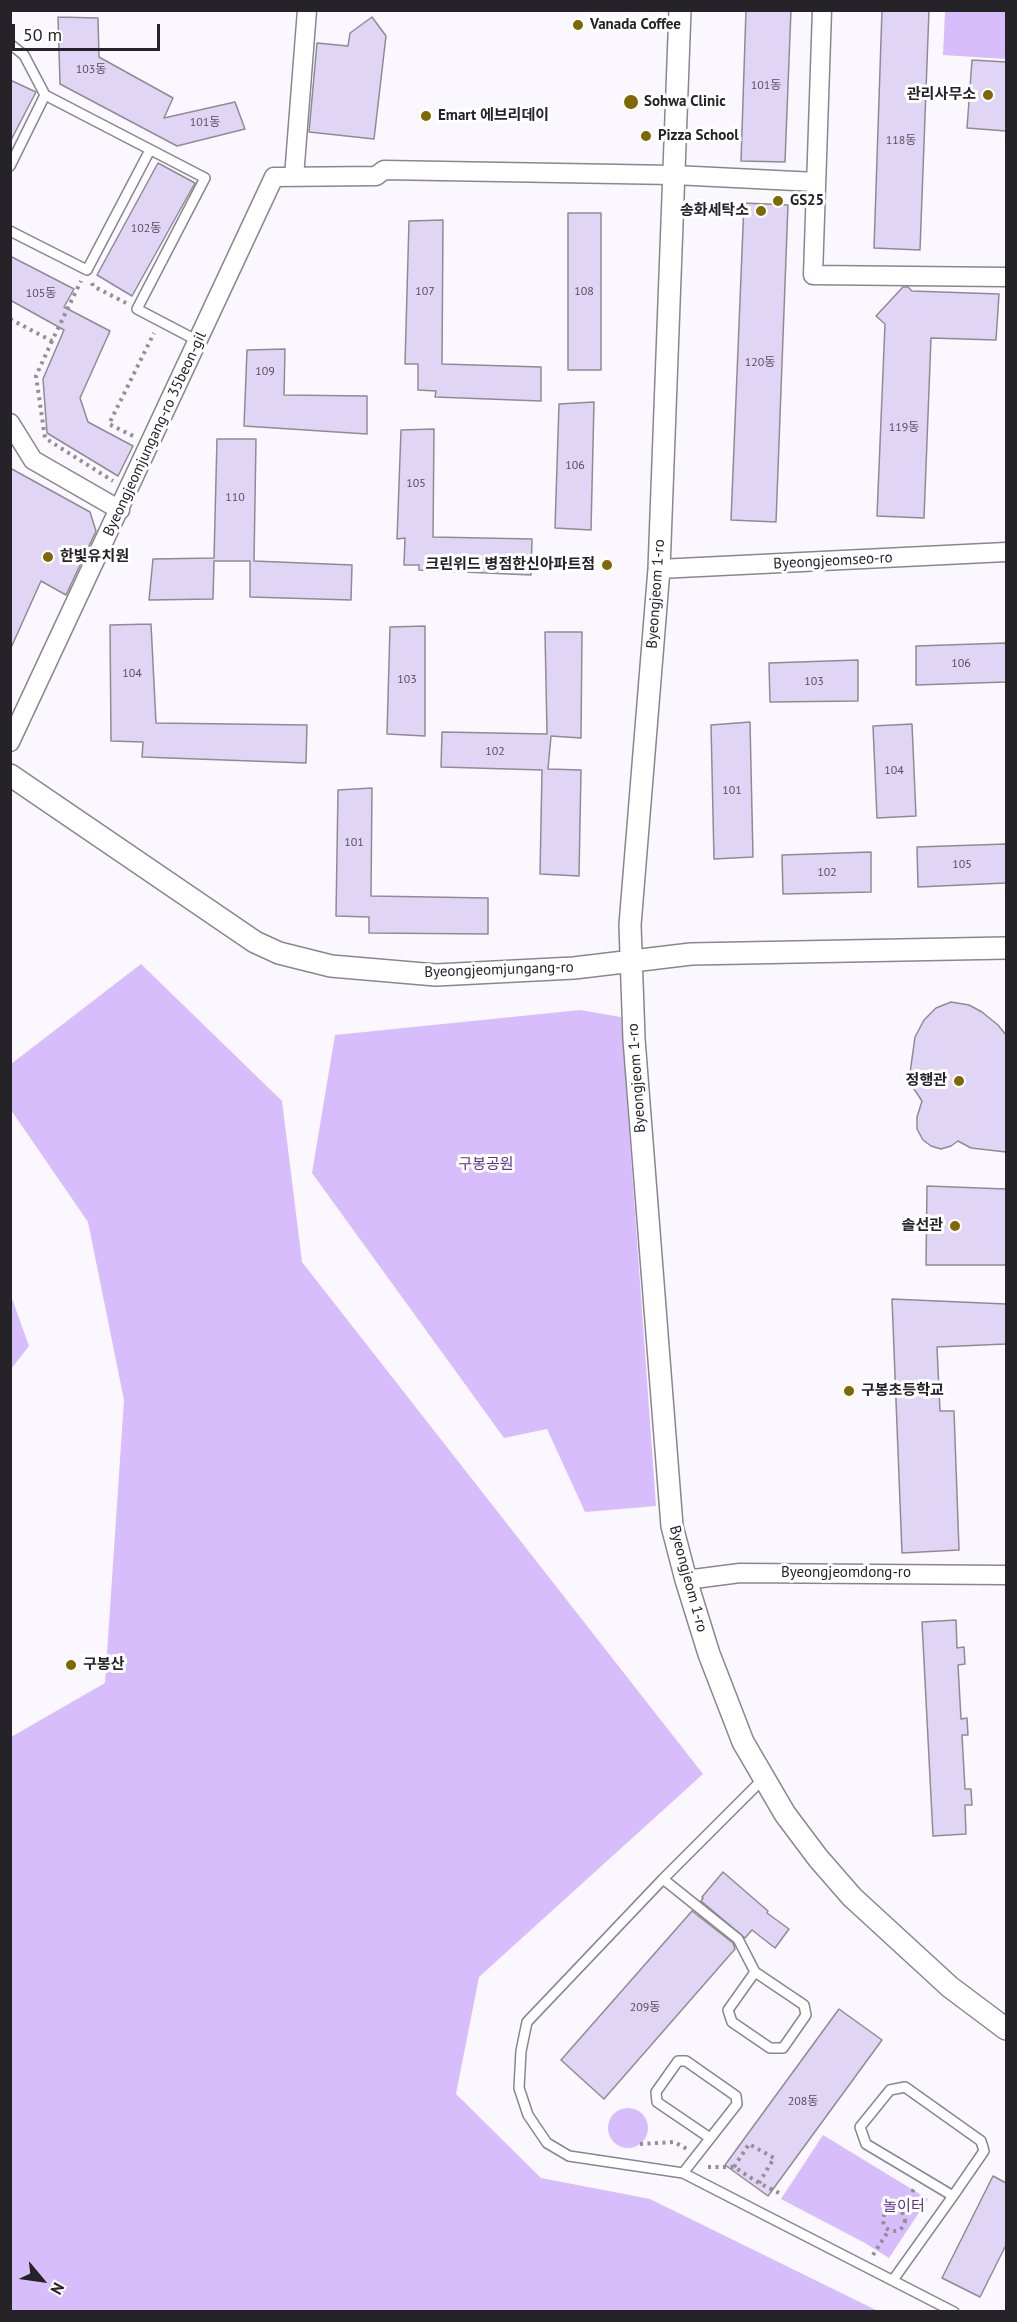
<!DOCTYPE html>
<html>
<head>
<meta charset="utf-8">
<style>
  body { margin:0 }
  #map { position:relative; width:1017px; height:2322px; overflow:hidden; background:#faf8fe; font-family:"PT Sans",sans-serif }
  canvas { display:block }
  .frame { position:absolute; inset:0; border:12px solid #252327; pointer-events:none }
  .north { position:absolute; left:12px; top:2250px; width:60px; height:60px; -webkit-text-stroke:4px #fff; paint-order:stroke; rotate:119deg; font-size:16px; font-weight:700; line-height:24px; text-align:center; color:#252327 }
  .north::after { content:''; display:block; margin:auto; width:21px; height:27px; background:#252327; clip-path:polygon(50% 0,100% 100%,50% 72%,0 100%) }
  .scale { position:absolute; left:12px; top:24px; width:148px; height:27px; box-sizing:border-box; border:3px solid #252327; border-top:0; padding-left:8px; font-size:18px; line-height:21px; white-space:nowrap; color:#252327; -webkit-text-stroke:4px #fff; paint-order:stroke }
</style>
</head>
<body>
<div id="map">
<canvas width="1017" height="2322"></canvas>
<div class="frame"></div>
<div class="north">N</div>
<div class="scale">50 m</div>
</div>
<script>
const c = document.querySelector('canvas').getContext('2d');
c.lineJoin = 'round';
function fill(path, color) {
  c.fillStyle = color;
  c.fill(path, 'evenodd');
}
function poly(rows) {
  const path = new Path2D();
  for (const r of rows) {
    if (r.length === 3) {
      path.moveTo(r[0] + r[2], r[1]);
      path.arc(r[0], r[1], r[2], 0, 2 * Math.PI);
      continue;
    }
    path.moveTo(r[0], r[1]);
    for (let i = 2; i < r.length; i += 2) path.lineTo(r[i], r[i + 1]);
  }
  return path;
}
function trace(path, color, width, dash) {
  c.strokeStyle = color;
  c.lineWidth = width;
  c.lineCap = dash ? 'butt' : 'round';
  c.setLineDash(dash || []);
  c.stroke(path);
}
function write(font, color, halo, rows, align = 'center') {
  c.font = font + ' "PT Sans","Noto Sans KR",sans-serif';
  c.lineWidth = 6;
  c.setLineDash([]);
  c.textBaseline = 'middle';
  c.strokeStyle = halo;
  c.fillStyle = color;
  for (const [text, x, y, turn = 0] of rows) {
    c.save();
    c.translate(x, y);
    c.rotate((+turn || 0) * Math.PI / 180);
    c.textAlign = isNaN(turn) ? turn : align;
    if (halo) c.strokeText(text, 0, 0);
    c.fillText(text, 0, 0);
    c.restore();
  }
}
const green = poly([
  [945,11,1006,11,1006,59,943,55],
  [141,964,282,1101,302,1262,703,1774,479,1977,456,2094,541,2178,650,2199,878,2311,11,2311,11,1737,105,1683,124,1400,88,1222,11,1110,11,1064],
  [580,1010,621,1017,656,1506,585,1512,547,1429,504,1438,312,1173,335,1035],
  [10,1293,29,1346,11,1369,10,1369],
  [628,2128,20],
  [823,2135,928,2199,889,2258,863,2242,781,2199]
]);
const building = poly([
  [746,10,791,10,785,162,741,161,746,10],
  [882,10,929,10,920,250,874,248,882,10],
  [58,17,98,18,99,57,173,98,164,118,235,102,245,129,177,146,60,84,58,17],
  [372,17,386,36,374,139,309,132,317,43,348,46,350,33,372,17],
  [972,60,1006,62,1006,131,967,128,972,60],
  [10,80,36,92,10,142,10,80],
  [158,163,195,183,132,296,97,275,158,163],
  [744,203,788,205,776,522,731,520,744,203],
  [568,213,601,213,601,370,568,370,568,213],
  [443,220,442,364,541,367,541,401,435,397,436,391,418,390,418,364,405,364,409,221,443,220],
  [10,256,74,289,64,307,110,331,80,398,88,422,133,446,118,476,47,433,43,379,64,330,10,300,10,256],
  [903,287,908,287,912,291,999,294,996,340,931,338,924,518,877,516,885,324,876,316,903,287],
  [285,349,284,395,367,396,367,434,244,426,247,350,285,349],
  [594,402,591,530,555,528,559,404,594,402],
  [434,429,433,537,532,539,531,575,419,570,419,565,404,565,405,538,397,539,401,430,434,429],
  [217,439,256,439,254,561,352,565,351,600,250,597,250,561,214,561,213,599,149,600,153,559,214,558,217,439],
  [10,468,90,512,96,531,66,595,41,581,10,650,10,468],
  [151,624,156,723,307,725,306,763,142,757,143,742,111,741,110,625,151,624],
  [425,626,425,736,387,734,390,627,425,626],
  [545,632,582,632,581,738,551,736,548,769,581,770,579,876,540,874,542,770,441,767,442,732,547,734,545,632],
  [1006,643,1006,682,916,685,916,646,1006,643],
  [858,660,858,701,770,702,769,663,858,660],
  [750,722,753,857,714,859,711,725,750,722],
  [912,724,916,816,877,818,873,726,912,724],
  [372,788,371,896,488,898,488,934,369,933,369,917,336,916,338,790,372,788],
  [1006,844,1006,883,918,887,917,847,1006,844],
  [871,852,871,892,783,894,782,855,871,852],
  [951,1002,969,1005,982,1012,998,1025,1006,1035,1006,1152,971,1148,958,1141,951,1146,941,1149,931,1146,923,1140,917,1129,917,1117,922,1101,914,1089,910,1073,915,1037,924,1020,936,1008,951,1002],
  [927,1186,1006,1189,1006,1265,926,1265,927,1186],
  [892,1299,1006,1304,1006,1344,937,1347,940,1411,954,1411,959,1550,902,1553,892,1299],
  [956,1620,957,1648,964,1647,965,1664,958,1665,961,1719,967,1718,968,1735,962,1735,965,1789,971,1789,972,1805,965,1805,966,1834,933,1836,922,1622,956,1620],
  [723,1872,768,1911,767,1913,789,1929,775,1948,752,1930,745,1938,701,1901,703,1898,702,1897,723,1872],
  [692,1911,733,1943,735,1949,604,2099,561,2060,692,1911],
  [839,2009,882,2040,768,2196,725,2165,839,2009],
  [993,2176,1006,2183,1006,2245,980,2297,942,2278,993,2176]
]);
const path = poly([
  [92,283,93,286,126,303],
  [10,319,52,341,81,281],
  [52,341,36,376,45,438,113,481],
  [133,436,109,424,154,333],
  [640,2144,674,2142,687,2149],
  [708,2167,734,2167,759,2183,781,2194],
  [734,2167,749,2144,774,2158,759,2183],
  [894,2220,11],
  [900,2211,914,2189],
  [873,2255,889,2230]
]);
const service = poly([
  [10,44,24,55,45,95,205,178,137,309,198,341],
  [10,166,45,95],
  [10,231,87,270,150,150],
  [764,1778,663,1879,527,2022,521,2051,519,2088,528,2115,547,2143,569,2156,683,2173,954,2312],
  [663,1879,738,1939,755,1972,804,2005,806,2015,783,2048,770,2048,732,2022,728,2010,755,1972],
  [683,2173,737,2104,736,2096,686,2061,678,2061,656,2092,657,2102,710,2138],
  [893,2280,953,2196,984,2151,981,2141,905,2087,890,2090,860,2127,866,2144,953,2196]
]);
const minor = poly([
  [822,10,813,275,1006,277],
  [294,177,307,10],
  [10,423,33,460,120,510],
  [659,569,1006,552],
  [10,742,274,177,376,176,384,170,674,175,816,182],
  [686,1580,740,1573,1006,1575]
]);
const tertiary = poly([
  [680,10,659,569,630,925,634,1039,672,1526,686,1580,709,1654,743,1742,785,1814,818,1858,852,1897,950,1987,1006,2029],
  [10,775,255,942,279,953,331,966,436,975,574,968,691,954,1006,948]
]);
const markers = [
  [578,25,6,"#7f6800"],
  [988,95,6,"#7f6800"],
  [631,102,8,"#7f6800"],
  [426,116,6,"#7f6800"],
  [646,136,6,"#7f6800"],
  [778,201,6,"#7f6800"],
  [761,211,6,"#7f6800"],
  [48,557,6,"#7f6800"],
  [607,565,6,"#7f6800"],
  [959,1081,6,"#7f6800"],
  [955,1226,6,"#7f6800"],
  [849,1391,6,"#7f6800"],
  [71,1665,6,"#7f6800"]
];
const numberNames = [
  ["103동",91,70],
  ["101동",766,86],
  ["101동",205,123],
  ["118동",901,141],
  ["102동",146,229],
  ["107",425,292],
  ["108",584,292],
  ["105동",41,294],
  ["120동",760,363],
  ["109",265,372],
  ["119동",904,428],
  ["106",575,466],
  ["105",416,484],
  ["110",235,498],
  ["106",961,664],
  ["104",132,674],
  ["103",407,680],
  ["103",814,682],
  ["102",495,752],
  ["104",894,771],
  ["101",732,791],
  ["101",354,843],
  ["105",962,865],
  ["102",827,873],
  ["209동",645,2008],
  ["208동",803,2102]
];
const poiNames = [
  ["Vanada Coffee",590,25],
  ["관리사무소",976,95,"right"],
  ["Sohwa Clinic",644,102],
  ["Emart 에브리데이",438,116],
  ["Pizza School",658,136],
  ["GS25",790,201],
  ["송화세탁소",749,211,"right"],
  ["한빛유치원",60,557],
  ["크린위드 병점한신아파트점",595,565,"right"],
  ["정행관",947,1081,"right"],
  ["솔선관",943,1226,"right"],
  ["구봉초등학교",861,1391],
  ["구봉산",83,1665]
];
const streetNames = [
  ["Byeongjeomjungang-ro 35beon-gil",155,434,-65],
  ["Byeongjeomseo-ro",833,561,-3],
  ["Byeongjeom 1-ro",656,594,-86],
  ["Byeongjeomjungang-ro",499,970,-2],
  ["Byeongjeom 1-ro",637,1078,-94],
  ["Byeongjeomdong-ro",846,1573],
  ["Byeongjeom 1-ro",688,1579,75]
];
const parkNames = [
  ["구봉공원",486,1165],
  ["놀이터",904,2207]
];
fill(green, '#d8bdfd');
fill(building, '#e1d5f5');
trace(building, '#8e8b94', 1.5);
trace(service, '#89868e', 12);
trace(minor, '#89868e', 21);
trace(tertiary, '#89868e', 24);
trace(path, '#929095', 4, [3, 4.5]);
trace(service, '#fff', 9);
trace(minor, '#fff', 18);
trace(tertiary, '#fff', 21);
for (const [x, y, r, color] of markers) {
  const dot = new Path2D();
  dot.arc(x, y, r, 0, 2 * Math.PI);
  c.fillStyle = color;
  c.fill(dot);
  trace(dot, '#fff', 2);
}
write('12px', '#54505a', null, numberNames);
write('bold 15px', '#252327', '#fff', poiNames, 'left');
write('15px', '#252327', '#fff', streetNames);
write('15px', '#5d318a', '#fff', parkNames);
</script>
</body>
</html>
